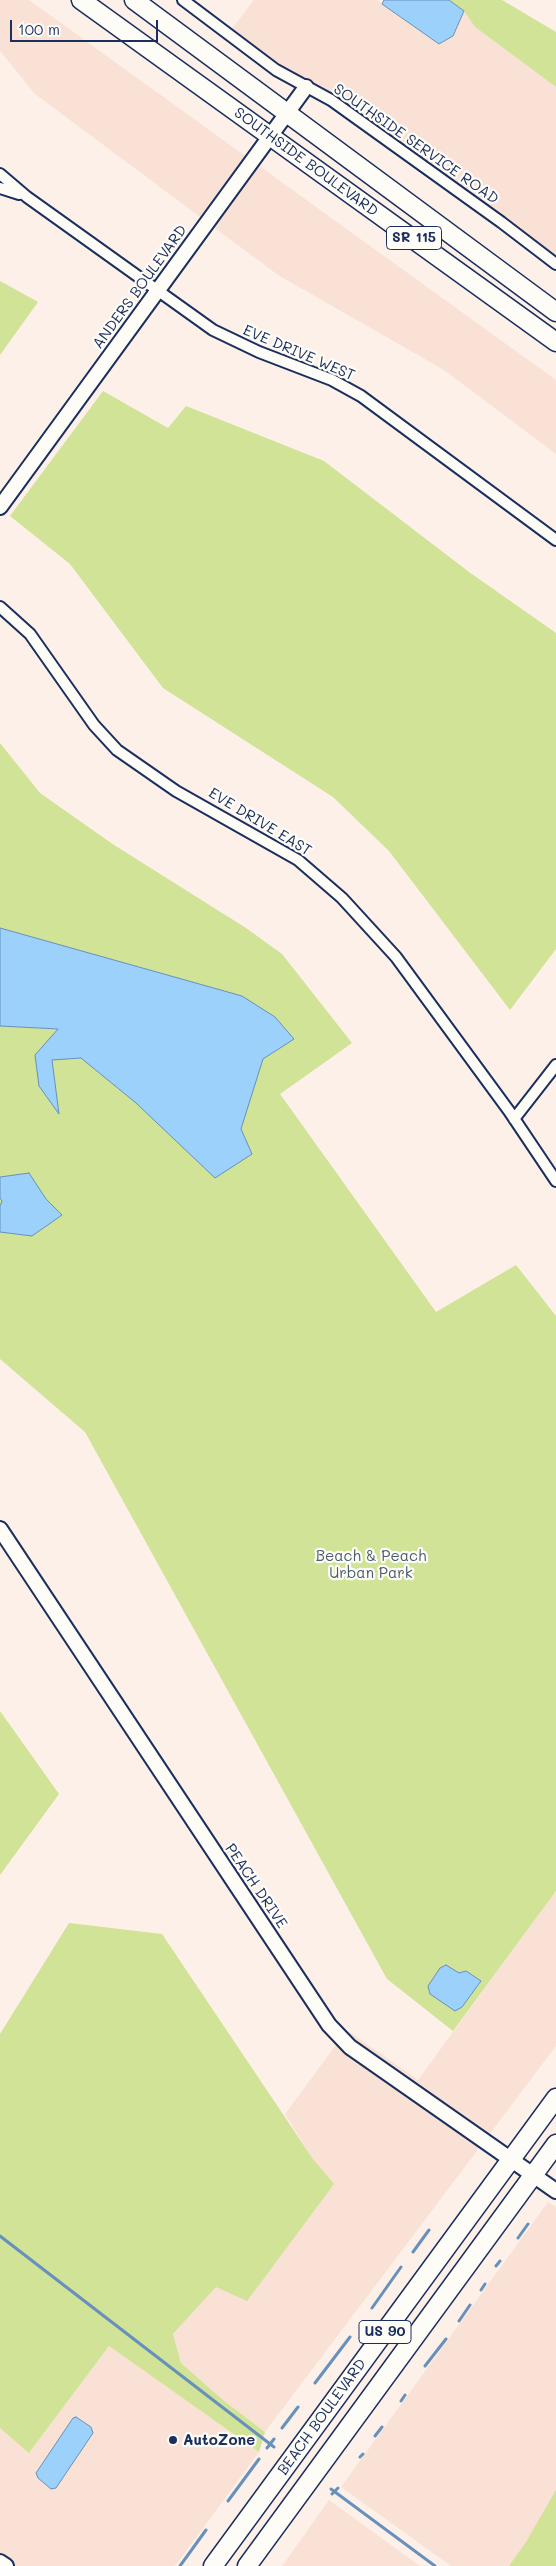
<!DOCTYPE html>
<html>
<head>
<meta charset="utf-8">
<style>
  body { margin:0 }
  #map { position:relative; width:556px; height:2566px; overflow:hidden; background:#fcf0e8; font-family:Mali,sans-serif }
  canvas { display:block }
  .scale { position:absolute; left:10px; top:20px; width:148px; height:22px; box-sizing:border-box; border:2px solid #1b2f5e; border-top:0; padding-left:6px; font-size:15px; line-height:18px; white-space:nowrap; color:#1b2f5e; -webkit-text-stroke:4px #fdfcf7; paint-order:stroke }
</style>
</head>
<body>
<div id="map">
<canvas width="556" height="2566"></canvas>
<div class="scale">100 m</div>
</div>
<script>
const c = document.querySelector('canvas').getContext('2d');
c.lineJoin = 'round';
function fill(path, color) {
  c.fillStyle = color;
  c.fill(path, 'evenodd');
}
function poly(rows) {
  const path = new Path2D();
  for (const r of rows) {
    path.moveTo(r[0], r[1]);
    for (let i = 2; i < r.length; i += 2) path.lineTo(r[i], r[i + 1]);
  }
  return path;
}
function trace(path, color, width, dash) {
  c.strokeStyle = color;
  c.lineWidth = width;
  c.lineCap = dash ? 'butt' : 'round';
  c.setLineDash(dash || []);
  c.stroke(path);
}
function write(font, color, halo, rows, align = 'center') {
  c.font = font + ' Mali,sans-serif';
  c.lineWidth = 4.5;
  c.setLineDash([]);
  c.textBaseline = 'middle';
  c.strokeStyle = halo;
  c.fillStyle = color;
  for (const [text, x, y, turn = 0] of rows) {
    c.save();
    c.translate(x, y);
    c.rotate((+turn || 0) * Math.PI / 180);
    c.textAlign = isNaN(turn) ? turn : align;
    if (halo) c.strokeText(text, 0, 0);
    c.fillText(text, 0, 0);
    c.restore();
  }
}
const built = poly([
  [0,0,29,0,556,380,556,454,444,370,278,275,35,94,0,51],
  [254,0,377,0,439,44,453,36,464,11,475,27,556,87,556,261,390,138,304,79,281,68,231,30],
  [556,1891,556,2046,265,2432,223,2400,181,2363,173,2334,216,2287,334,2185,313,2159,285,2114,347,2030,418,2080],
  [548,2202,556,2207,556,2513,519,2566,451,2566,341,2487],
  [109,2346,259,2452,175,2566,0,2566,0,2428,30,2452],
  [329,2500,420,2566,282,2566]
]);
const green = poly([
  [449,0,502,0,556,32,556,87,475,27,464,11],
  [0,281,38,302,0,355],
  [103,391,168,428,186,406,324,461,469,572,556,633,556,949,510,1010,389,851,333,797,163,688,70,564,10,516],
  [0,743,40,793,114,845,246,928,282,954,352,1043,280,1094,436,1312,516,1265,556,1316,556,1891,453,2031,387,1979,85,1432,0,1359],
  [0,1711,59,1794,0,1875],
  [69,1923,162,1934,313,2159,334,2184,247,2301,216,2287,173,2334,181,2363,223,2400,265,2432,259,2452,109,2346,29,2453,0,2428,0,2034],
  [556,2490,556,2566,509,2566,526,2542]
]);
const water = poly([
  [384,0,449,0,464,11,453,36,439,44,382,4,384,0],
  [0,928,242,996,275,1017,294,1039,263,1059,241,1129,252,1154,215,1178,136,1103,81,1058,52,1060,59,1114,39,1086,35,1055,58,1029,0,1026,0,928],
  [29,1173,46,1199,62,1215,32,1236,0,1232,0,1206,2,1201,0,1198,0,1177,29,1173],
  [446,1965,459,1973,466,1971,481,1981,462,2007,455,2011,430,1994,428,1986,440,1968,446,1965],
  [76,2417,91,2427,93,2433,56,2488,51,2489,38,2478,36,2473,73,2418,76,2417]
]);
const stream = poly([
  [0,2236,274,2447],
  [518,2238,528,2224],
  [413,2252,429,2230],
  [496,2266,500,2261],
  [481,2290,485,2284],
  [372,2308,401,2267],
  [459,2321,470,2305],
  [425,2366,446,2339],
  [315,2383,350,2337],
  [401,2401,405,2395],
  [282,2428,298,2407],
  [375,2436,382,2427],
  [267,2448,274,2439],
  [360,2457,363,2454],
  [331,2489,435,2566],
  [332,2494,338,2488],
  [228,2501,259,2459],
  [180,2566,206,2530]
]);
const street = poly([
  [183,0,276,70,331,100,501,222,556,264],
  [0,174,27,197,213,330,259,352,332,380,361,396,556,540],
  [0,188,19,194],
  [0,607,30,634,94,725,117,750,176,791,298,860,342,898,396,957,509,1111,556,1181],
  [514,1119,556,1065]
]);
const secondary = poly([
  [0,507,306,87],
  [0,1529,329,2025,350,2047,556,2191],
  [0,2562,6,2566]
]);
const highway = poly([
  [81,0,556,342],
  [134,0,556,312],
  [213,2566,556,2098],
  [247,2566,556,2144]
]);
const markers = [
  [173,2440,5,"#1b2f5e"]
];
const shields = [
  [414,238,55],
  [385,2332,52]
];
const shieldNames = [
  ["SR 115",414,238],
  ["US 90",385,2332]
];
const streetNames = [
  ["SOUTHSIDE SERVICE ROAD",416,144,35],
  ["SOUTHSIDE BOULEVARD",306,162,36],
  ["ANDERS BOULEVARD",140,287,-54],
  ["EVE DRIVE WEST",299,353,23],
  ["EVE DRIVE EAST",260,822,31],
  ["PEACH DRIVE",256,1886,56],
  ["BEACH BOULEVARD",322,2417,-54]
];
const parkNames = [
  ["Beach & Peach",371,1556],
  ["Urban Park",371,1573]
];
const poiNames = [
  ["AutoZone",183,2440]
];
fill(built, '#fae1d5');
fill(green, '#d0e397');
fill(water, '#9bd1fa');
trace(water, '#6890bc', 1);
trace(stream, '#6890bc', 3);
trace(street, '#1b2f5e', 14);
trace(secondary, '#1b2f5e', 18);
trace(highway, '#1b2f5e', 21);
trace(street, '#fdfcf7', 10);
trace(secondary, '#fdfcf7', 14);
trace(highway, '#fdfcf7', 18);
for (const [x, y, r, color] of markers) {
  const dot = new Path2D();
  dot.arc(x, y, r, 0, 2 * Math.PI);
  c.fillStyle = color;
  c.fill(dot);
  trace(dot, '#fdfcf7', 2);
}
for (const [x, y, w] of shields) {
  const box = new Path2D();
  box.roundRect(x - w / 2, y - 11.5, w, 23, 4);
  c.fillStyle = '#fdfcf7';
  c.fill(box);
  trace(box, '#1b2f5e', 1);
}
write('bold 14px', '#1b2f5e', null, shieldNames);
write('15px', '#1b2f5e', '#fdfcf7', streetNames);
write('15px', '#485c6c', '#fdfcf7', parkNames);
write('bold 15px', '#1b2f5e', '#fdfcf7', poiNames, 'left');
</script>
</body>
</html>
